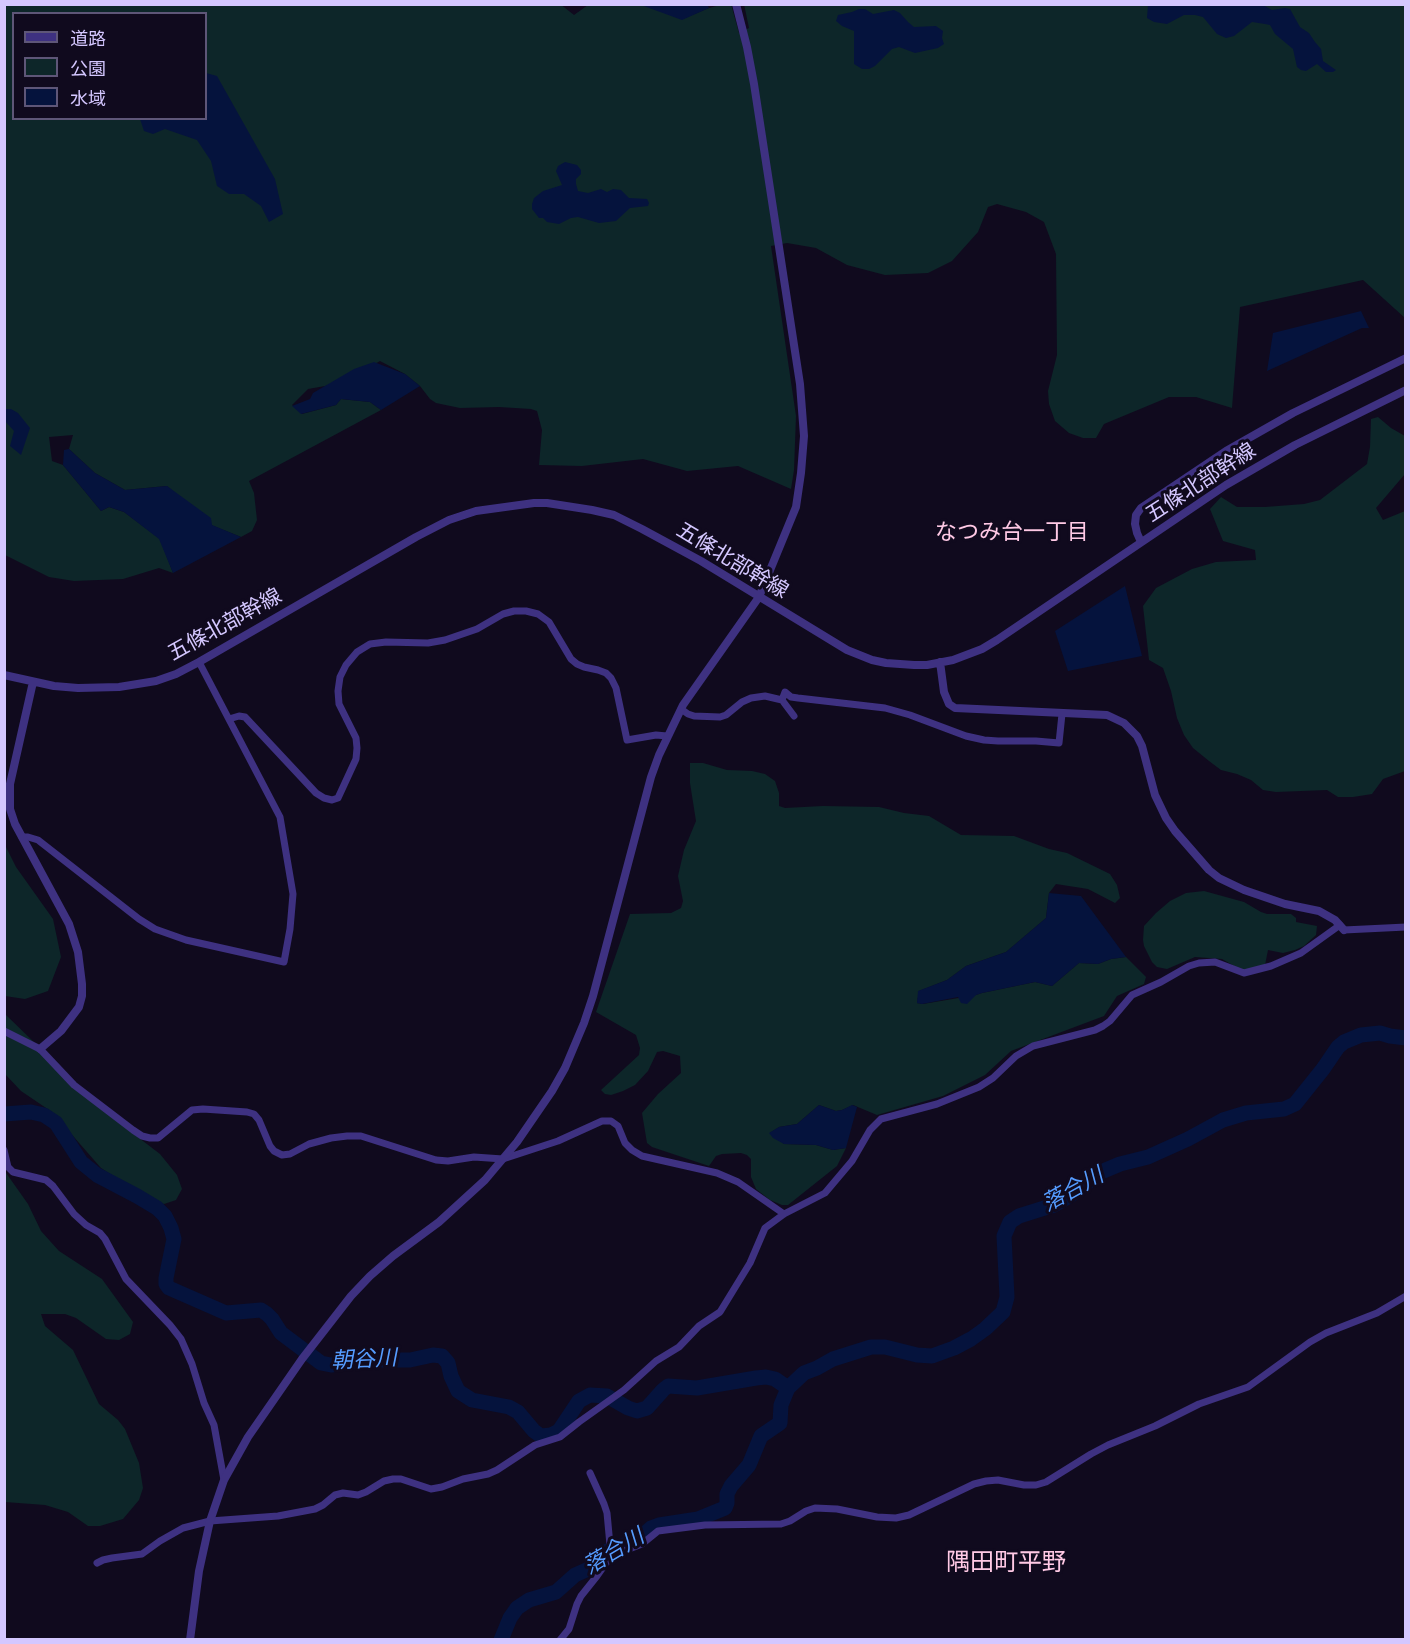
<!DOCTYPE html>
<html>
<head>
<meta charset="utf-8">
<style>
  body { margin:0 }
  #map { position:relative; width:1410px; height:1644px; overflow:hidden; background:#100a1e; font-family:"IBM Plex Sans","Noto Sans JP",sans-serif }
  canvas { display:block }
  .frame { position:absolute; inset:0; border:6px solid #d4c7ff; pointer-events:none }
  .legend { position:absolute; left:12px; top:12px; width:195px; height:108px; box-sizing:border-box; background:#100a1e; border:2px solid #5e5678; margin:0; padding:8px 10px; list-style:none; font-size:18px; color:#d4c7ff }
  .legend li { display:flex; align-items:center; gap:12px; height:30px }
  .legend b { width:30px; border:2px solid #5e5678 }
</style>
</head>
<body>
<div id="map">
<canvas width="1410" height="1644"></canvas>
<div class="frame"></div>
<ul class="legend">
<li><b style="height:8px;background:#3e3181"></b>道路</li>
<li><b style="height:16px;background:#0d2629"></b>公園</li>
<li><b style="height:16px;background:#05133d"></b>水域</li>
</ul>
</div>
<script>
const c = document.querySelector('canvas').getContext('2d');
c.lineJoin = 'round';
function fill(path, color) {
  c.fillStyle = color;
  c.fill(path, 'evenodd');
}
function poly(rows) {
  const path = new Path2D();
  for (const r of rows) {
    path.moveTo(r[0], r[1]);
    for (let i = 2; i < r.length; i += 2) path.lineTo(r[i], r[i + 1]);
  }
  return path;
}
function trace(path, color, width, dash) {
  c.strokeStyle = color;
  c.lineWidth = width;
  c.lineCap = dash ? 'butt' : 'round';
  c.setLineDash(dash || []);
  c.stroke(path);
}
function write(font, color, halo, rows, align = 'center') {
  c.font = font + ' "IBM Plex Sans","Noto Sans JP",sans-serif';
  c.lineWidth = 6;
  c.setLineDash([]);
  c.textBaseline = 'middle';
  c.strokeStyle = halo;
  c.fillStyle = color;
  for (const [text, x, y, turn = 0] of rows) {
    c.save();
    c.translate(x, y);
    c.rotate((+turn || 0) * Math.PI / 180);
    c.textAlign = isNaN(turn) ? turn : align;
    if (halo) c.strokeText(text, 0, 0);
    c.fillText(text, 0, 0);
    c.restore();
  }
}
const green = poly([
  [560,4,574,15,588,5,641,4,682,19,709,8,720,5,731,4,739,33,749,28,744,4,1405,5,1405,318,1363,280,1240,307,1232,408,1196,397,1169,397,1104,424,1096,438,1083,438,1069,433,1055,421,1049,404,1048,391,1057,355,1056,254,1044,222,1026,212,997,204,988,207,978,232,952,261,928,273,885,275,847,265,816,248,787,243,771,246,796,416,794,470,791,489,738,466,687,471,643,459,582,466,539,465,542,430,537,411,531,409,499,407,460,408,436,403,430,399,420,386,405,374,380,361,342,383,308,389,292,405,302,414,336,405,341,399,370,402,381,410,249,481,254,493,257,520,252,531,241,537,211,525,167,486,125,490,95,473,69,449,73,435,49,437,52,461,63,465,101,511,109,507,124,512,160,539,173,573,159,568,123,579,74,581,49,577,5,555,4,5],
  [14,14,206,14,206,118,14,118],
  [1378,417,1391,428,1405,436,1405,474,1376,508,1383,520,1405,511,1405,771,1383,779,1372,794,1353,797,1338,797,1327,790,1276,792,1263,790,1251,780,1237,774,1221,770,1209,761,1193,748,1184,735,1177,718,1171,691,1163,668,1149,660,1143,606,1156,588,1192,569,1216,562,1256,560,1255,550,1223,541,1210,509,1221,497,1237,507,1265,507,1304,504,1320,500,1367,464,1370,447,1371,419],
  [690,763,703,763,727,770,752,771,765,774,775,781,779,793,779,806,785,808,823,806,879,807,904,813,929,816,961,835,1014,836,1049,849,1067,853,1110,874,1117,885,1120,898,1115,903,1088,889,1056,884,1049,893,1046,918,1006,952,966,966,947,980,919,991,917,1003,923,1004,976,995,982,993,1035,982,1052,986,1079,963,1098,964,1111,959,1126,957,1146,977,1144,984,1117,996,1104,1016,1011,1051,985,1075,943,1096,877,1115,853,1105,842,1110,836,1111,819,1105,797,1124,779,1127,770,1133,784,1144,816,1145,833,1150,846,1148,837,1166,788,1205,782,1205,770,1200,756,1189,751,1177,751,1159,747,1155,741,1153,722,1154,716,1156,709,1166,652,1147,647,1143,642,1113,658,1094,681,1073,680,1056,663,1051,657,1052,648,1071,635,1085,623,1091,611,1095,605,1094,601,1090,639,1055,640,1048,636,1035,596,1012,630,914,671,913,681,908,683,901,678,876,684,850,696,821,690,783],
  [4,843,16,867,53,919,61,957,48,991,25,999,5,996],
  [1204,891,1244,902,1261,912,1267,914,1291,914,1296,918,1296,922,1317,926,1316,935,1304,946,1295,950,1283,953,1268,950,1265,965,1243,971,1222,959,1195,957,1167,969,1157,967,1152,962,1144,946,1143,940,1144,926,1156,913,1170,901,1186,893],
  [4,1013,109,1115,160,1154,177,1175,182,1189,176,1200,164,1204,152,1202,101,1168,52,1112,21,1091,5,1074],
  [4,1170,28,1204,41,1231,59,1251,102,1279,133,1322,130,1334,119,1340,106,1339,76,1318,65,1314,41,1314,45,1326,73,1350,99,1404,118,1420,125,1429,139,1463,143,1488,139,1500,123,1519,100,1526,88,1526,68,1512,45,1505,5,1502]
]);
const water = poly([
  [707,4,709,8,682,20,641,5],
  [1261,4,1272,10,1285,8,1290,9,1300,27,1309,33,1315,42,1321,49,1323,61,1336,70,1333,72,1326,72,1317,64,1306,71,1301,70,1297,67,1293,49,1275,34,1270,25,1265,24,1252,22,1234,36,1226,38,1217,34,1203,17,1195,15,1184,15,1167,24,1154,22,1147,18,1148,5],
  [859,9,865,9,873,14,894,10,900,13,908,22,914,27,936,26,943,31,942,38,944,44,938,48,915,53,899,47,892,49,875,66,869,69,862,69,854,64,854,31,842,26,836,21,838,15,852,12],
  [206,73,217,76,275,179,283,214,269,222,261,206,244,194,229,194,217,186,211,161,197,140,165,129,153,134,144,131,140,119,206,118],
  [565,162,577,165,581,170,581,174,576,179,576,184,578,191,588,193,601,189,607,192,613,189,621,190,629,198,647,199,649,203,648,206,630,208,616,221,599,223,578,217,571,218,559,224,547,222,543,218,539,218,532,209,532,204,534,198,543,191,562,185,556,171,558,166],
  [1361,311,1369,328,1362,328,1267,371,1273,333],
  [374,362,405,374,420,386,381,410,370,402,341,399,336,405,301,414,292,406,310,399,313,393,354,369],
  [5,409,11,409,18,413,30,428,21,455,10,446,14,431,5,421],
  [69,449,95,473,125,490,167,486,211,518,212,525,241,537,173,573,159,539,124,512,109,507,101,511,63,465,64,450],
  [1125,586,1142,656,1068,671,1055,631],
  [1049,893,1081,896,1126,957,1111,959,1098,964,1079,963,1052,986,1035,982,982,993,976,995,967,1004,961,1003,958,997,922,1004,917,1003,918,991,947,980,966,966,1006,952,1046,918],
  [819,1105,836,1111,842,1110,852,1105,857,1107,846,1148,833,1150,816,1145,784,1144,773,1138,769,1133,779,1127,797,1124]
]);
const river = poly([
  [4,1114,31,1112,44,1115,56,1123,81,1162,97,1175,137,1196,157,1208,165,1216,171,1228,174,1239,166,1278,166,1284,169,1288,226,1313,261,1310,267,1314,272,1319,281,1333,321,1363,331,1365,367,1360,410,1360,433,1355,442,1356,448,1363,451,1376,458,1391,472,1400,509,1407,518,1412,534,1431,541,1436,551,1435,559,1431,579,1401,590,1395,607,1396,628,1408,637,1411,647,1408,663,1390,668,1386,697,1388,756,1378,766,1377,775,1379,788,1388],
  [501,1640,510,1618,517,1608,529,1600,556,1592,575,1575,595,1566,607,1551,635,1541,641,1537,651,1528,659,1525,698,1519,725,1508,727,1503,727,1494,731,1486,749,1465,761,1436,780,1423,781,1405,788,1388,804,1373,817,1368,833,1359,871,1347,885,1347,917,1355,932,1356,954,1348,971,1339,985,1329,1003,1312,1007,1297,1004,1236,1010,1222,1019,1216,1054,1205,1071,1195,1101,1172,1120,1164,1148,1157,1188,1139,1223,1120,1246,1113,1284,1109,1295,1104,1323,1069,1338,1047,1344,1042,1361,1035,1380,1033,1390,1036,1406,1038]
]);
const minor = poly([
  [782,700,785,692,791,697,798,698,885,708,910,715,966,736,984,740,998,741,1036,741,1059,743,1062,714],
  [681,709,688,714,694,716,720,717,726,715,742,702,751,698,765,696,782,700,794,716],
  [229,719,239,716,245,717,316,793,324,798,332,800,338,798,356,759,357,748,356,738,339,704,338,691,340,677,346,665,357,652,370,644,386,642,428,643,445,640,477,629,503,614,514,611,526,611,538,614,549,622,571,659,577,664,584,667,598,670,606,673,611,678,616,688,627,740,656,735,667,736],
  [22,837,28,837,38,840,139,919,155,929,186,940,284,962,290,929,293,894,280,817,199,662],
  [1344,930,1406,927],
  [4,1031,40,1049,74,1085,133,1130,142,1136,150,1138,158,1138,192,1110,203,1109,247,1112,254,1114,259,1120,270,1146,274,1151,282,1155,290,1154,309,1144,331,1138,347,1136,361,1136,436,1160,448,1161,474,1157,503,1159,558,1141,602,1121,611,1121,618,1126,625,1143,632,1150,642,1156,717,1173,738,1182,784,1214],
  [4,1150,8,1167,13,1172,46,1180,53,1186,74,1214,86,1225,100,1233,105,1239,126,1279,170,1325,181,1339,192,1364,204,1403,214,1425,224,1480],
  [590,1473,604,1504,607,1513,611,1556],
  [97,1563,103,1560,112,1558,142,1554,160,1541,183,1528,210,1521,278,1516,315,1509,323,1505,335,1495,343,1493,358,1495,366,1492,384,1481,393,1479,401,1479,431,1489,442,1487,463,1479,488,1474,497,1470,535,1445,560,1437,579,1422,624,1390,656,1361,679,1347,699,1326,720,1312,750,1263,765,1228,784,1214,825,1193,852,1161,870,1130,881,1119,937,1104,979,1087,993,1078,1016,1056,1033,1046,1095,1030,1103,1026,1110,1021,1132,995,1161,982,1189,966,1199,963,1215,962,1244,973,1271,966,1301,953,1340,925],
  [560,1640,569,1629,577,1604,581,1596,597,1576,611,1556,642,1544,658,1531,705,1525,781,1524,790,1521,806,1511,815,1508,837,1509,877,1517,896,1518,909,1515,974,1484,986,1481,998,1480,1024,1485,1036,1485,1046,1482,1091,1454,1108,1445,1155,1426,1199,1404,1248,1387,1310,1342,1326,1333,1377,1313,1406,1296]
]);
const tertiary = poly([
  [1141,542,1137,533,1135,524,1136,515,1141,508,1226,451,1293,413,1406,358],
  [940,662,944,692,949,704,955,708,1107,715,1124,723,1137,736,1142,746,1155,795,1166,818,1175,831,1209,870,1219,878,1244,890,1285,904,1319,911,1335,920,1344,930],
  [4,675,54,686,78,688,119,687,156,681,176,674,199,662,416,537,449,520,476,511,534,503,547,503,592,510,614,515,642,529,701,561,847,650,872,660,886,663,914,665,927,665,953,660,982,649,997,640,1226,485,1295,445,1406,390],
  [33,682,10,784,10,809,15,824,69,924,78,952,82,984,82,996,79,1007,61,1031,40,1049],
  [190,1640,199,1571,210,1521,224,1480,248,1437,302,1359,351,1296,370,1276,393,1256,439,1222,485,1180,517,1142,552,1091,565,1068,584,1023,593,996,651,777,659,755,683,705,759,597,796,507,801,473,804,436,800,384,754,84,747,47,736,4]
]);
const streetNames = [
  ["五條北部幹線",1201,483,-33],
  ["五條北部幹線",732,561,31],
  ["五條北部幹線",225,625,-29]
];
const neighbourhoodNames = [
  ["なつみ台一丁目",1012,533]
];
const waterNames = [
  ["落合川",1073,1190,-29],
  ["朝谷川",364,1360,-3],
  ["落合川",614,1552,-31]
];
const quarterNames = [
  ["隅田町平野",1006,1563]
];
fill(green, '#0d2629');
fill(water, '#05133d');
trace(river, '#05133d', 15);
trace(minor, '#3e3181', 7);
trace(tertiary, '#3e3181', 8);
write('21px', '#d4c7ff', '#100a1e', streetNames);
write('22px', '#ffc9e5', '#100a1e', neighbourhoodNames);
write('italic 22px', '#559cff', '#100a1e', waterNames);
write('24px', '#ffc9e5', '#100a1e', quarterNames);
</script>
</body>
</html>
